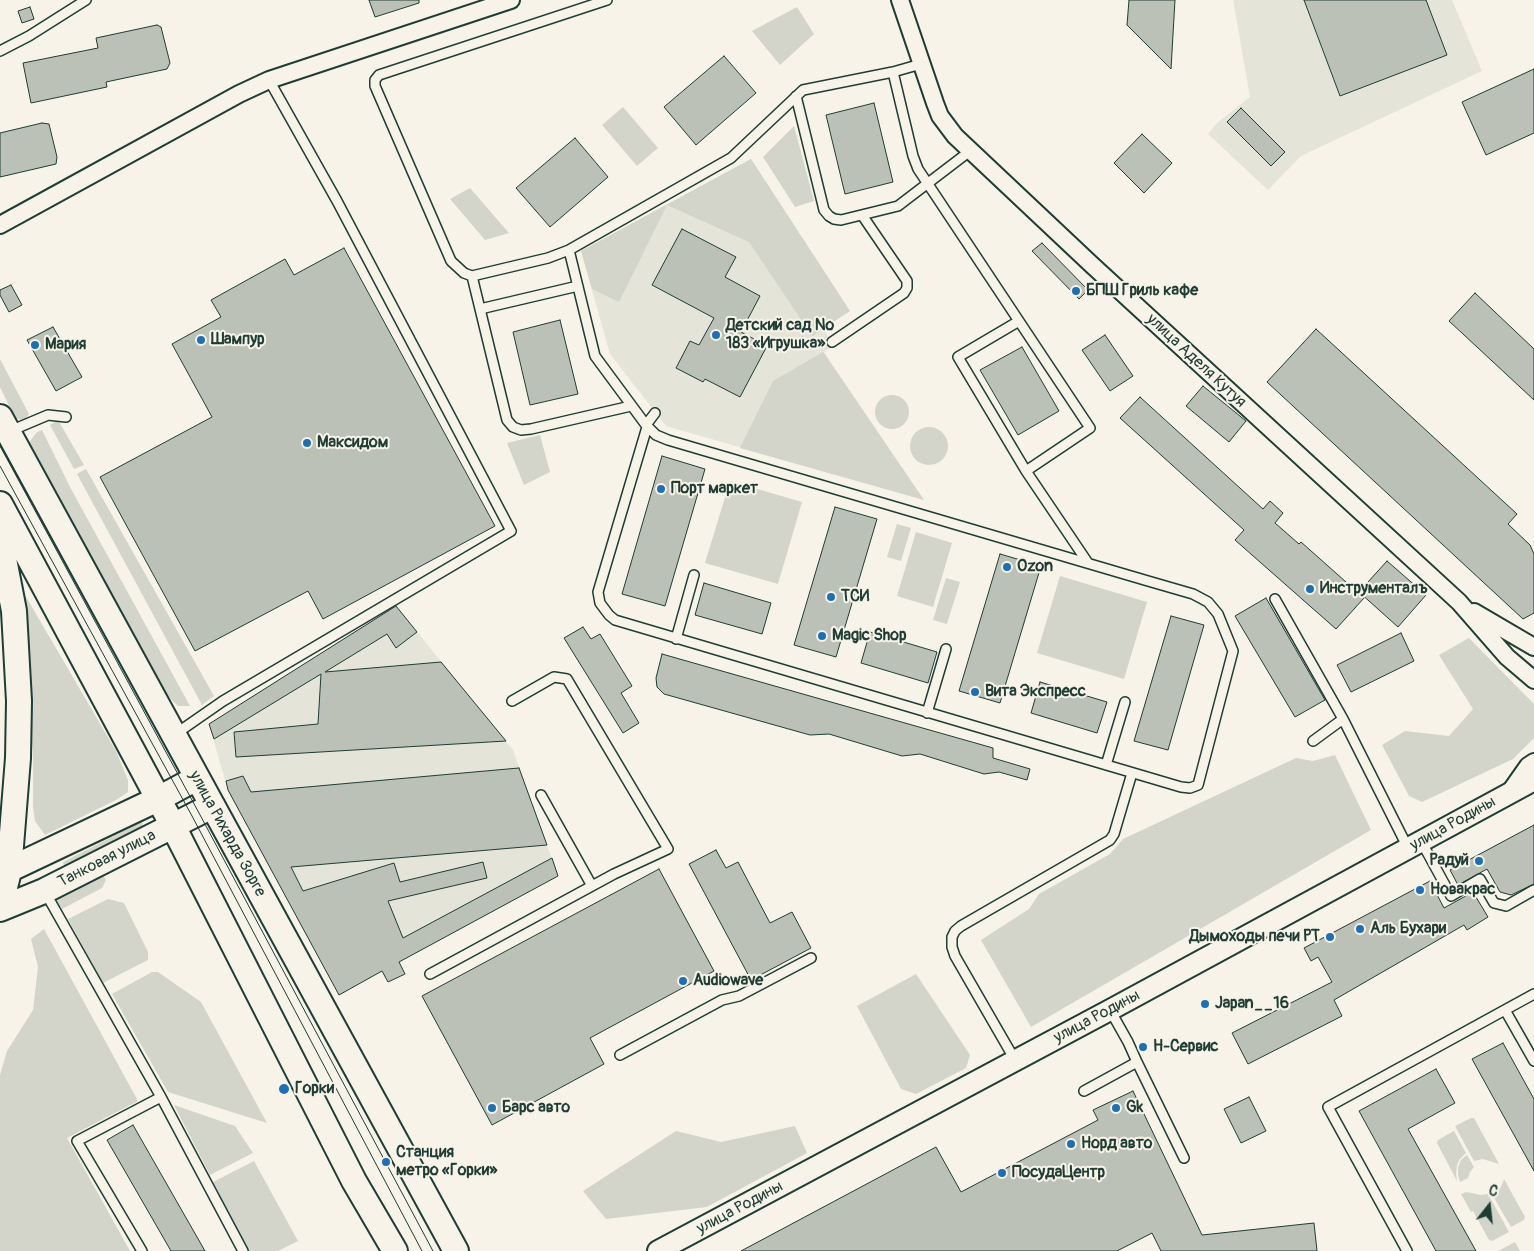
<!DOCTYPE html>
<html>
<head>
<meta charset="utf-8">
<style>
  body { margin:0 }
  #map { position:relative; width:1534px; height:1251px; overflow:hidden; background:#f7f3e8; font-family:Pangolin,sans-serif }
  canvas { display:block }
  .north { position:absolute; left:1464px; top:1181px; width:50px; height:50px; -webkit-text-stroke:4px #f7f3e8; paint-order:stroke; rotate:16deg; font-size:14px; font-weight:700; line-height:20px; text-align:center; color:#1f3d34 }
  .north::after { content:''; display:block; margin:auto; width:18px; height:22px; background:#1f3d34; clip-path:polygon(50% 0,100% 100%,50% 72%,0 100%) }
</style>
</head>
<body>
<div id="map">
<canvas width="1534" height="1251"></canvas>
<div class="north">С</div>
</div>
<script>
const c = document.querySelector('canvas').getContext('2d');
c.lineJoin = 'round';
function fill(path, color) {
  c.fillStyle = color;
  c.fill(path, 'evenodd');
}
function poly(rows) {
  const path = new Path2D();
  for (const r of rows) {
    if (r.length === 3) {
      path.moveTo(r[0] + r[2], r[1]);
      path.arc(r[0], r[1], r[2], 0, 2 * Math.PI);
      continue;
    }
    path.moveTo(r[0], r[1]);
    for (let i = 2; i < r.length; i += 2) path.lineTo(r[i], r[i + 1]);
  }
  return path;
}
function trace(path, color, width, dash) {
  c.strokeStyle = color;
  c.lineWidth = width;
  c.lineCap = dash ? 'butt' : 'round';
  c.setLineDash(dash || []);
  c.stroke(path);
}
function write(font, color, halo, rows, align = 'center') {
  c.font = font + ' Pangolin,sans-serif';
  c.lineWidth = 4;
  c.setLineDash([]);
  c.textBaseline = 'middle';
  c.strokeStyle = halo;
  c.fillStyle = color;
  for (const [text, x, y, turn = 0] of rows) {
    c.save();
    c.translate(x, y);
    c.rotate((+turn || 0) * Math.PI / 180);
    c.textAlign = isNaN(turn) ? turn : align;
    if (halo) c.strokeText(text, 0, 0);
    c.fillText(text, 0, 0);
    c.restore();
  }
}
const built = poly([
  [1233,0,1452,0,1482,71,1301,156,1268,190,1208,134,1216,124,1250,97],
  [751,159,850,311,823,328,834,345,824,352,924,500,666,426,610,354,581,251],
  [396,606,513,750,558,876,339,995,228,790,209,724]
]);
const green = poly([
  [797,7,814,34,780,65,752,31],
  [623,107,658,148,637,166,602,125],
  [794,126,814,201,795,207,763,157],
  [751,159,850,311,812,336,749,242,667,205,619,302,592,289,581,251],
  [470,188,509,233,485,240,450,199],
  [823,352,924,500,740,448,773,381],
  [0,359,29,414,26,418,22,420,15,418,0,387],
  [892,412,17],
  [58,420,84,465,74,469,50,425],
  [929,446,19],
  [42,430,70,487,190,706,178,706,169,697,127,629,27,445,37,432],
  [540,435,550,472,524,485,507,443],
  [86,469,214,696,202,705,77,474],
  [730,481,802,502,778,584,705,563],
  [897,524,911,528,901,561,887,557],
  [916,532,952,543,933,607,897,596],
  [1060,576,1147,602,1124,679,1037,653],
  [946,578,960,582,947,624,933,620],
  [18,583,116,751,128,780,128,792,116,800,45,835,35,821,33,807,33,753],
  [1469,638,1534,704,1534,738,1513,759,1422,802,1409,796,1382,745,1405,731,1449,736,1473,709,1439,655],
  [1335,755,1371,830,1031,1027,981,940,1029,909,1039,894,1110,854,1123,839,1296,758,1313,761],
  [141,822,143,823,142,827,67,868,64,865,63,862],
  [100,870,106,880,102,888,62,909,55,901,62,892],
  [108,899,124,903,148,952,148,960,103,983,68,919],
  [44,929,138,1101,67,1138,130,1251,0,1251,0,1075,7,1051,33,1010,38,967,31,939],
  [152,972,158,972,201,1002,267,1123,168,1092,112,994],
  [916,974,970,1055,966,1068,916,1094,901,1089,857,1006],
  [174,1105,235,1126,253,1153,210,1175],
  [1471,1118,1474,1118,1499,1164,1483,1159,1474,1161,1455,1126],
  [795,1126,807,1153,707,1207,606,1219,583,1191,676,1131,721,1142],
  [1454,1131,1466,1153,1459,1160,1457,1165,1456,1174,1457,1181,1437,1143,1438,1140],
  [1467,1155,1474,1167,1470,1172,1468,1178,1460,1182,1458,1175,1458,1167,1461,1160],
  [254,1161,298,1241,278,1251,249,1251,213,1182],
  [1504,1179,1525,1217,1524,1220,1511,1227,1493,1196,1501,1187],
  [1466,1192,1481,1195,1488,1194,1509,1232,1492,1241,1489,1240,1473,1211,1471,1212,1461,1194],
  [1515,1242,1520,1251,1498,1251]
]);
const building = poly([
  [369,0,419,0,419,3,375,17,369,0],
  [1129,0,1175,0,1171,69,1127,25,1129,0],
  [1304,0,1426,0,1447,55,1340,96,1304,0],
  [30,7,34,19,22,23,18,11,30,7],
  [157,25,161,27,170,63,167,69,106,82,107,87,31,103,23,63,98,48,96,38,157,25],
  [724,56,756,93,696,145,664,107,724,56],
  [1534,69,1534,133,1486,155,1462,102,1534,69],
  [874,103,893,182,845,194,826,115,874,103],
  [1241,108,1285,152,1271,166,1227,122,1241,108],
  [42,123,49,124,57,157,56,164,0,177,0,133,42,123],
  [1142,134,1172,163,1144,193,1114,163,1142,134],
  [575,138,608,177,550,227,516,188,575,138],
  [682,229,736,257,725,277,760,296,741,332,767,346,740,397,705,379,703,382,676,368,690,341,699,345,714,318,652,285,682,229],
  [1042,243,1088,290,1079,299,1032,251,1042,243],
  [344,248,495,526,323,619,308,591,195,651,100,477,212,417,172,344,221,317,211,300,285,259,294,275,344,248],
  [11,285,22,305,9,312,0,295,0,290,11,285],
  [1475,293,1534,349,1534,400,1449,321,1475,293],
  [560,320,578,394,530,405,513,332,560,320],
  [53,327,82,377,56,391,27,340,53,327],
  [1316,329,1517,514,1508,524,1530,545,1534,554,1534,613,1523,619,1267,382,1316,329],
  [1105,335,1133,376,1110,391,1082,350,1105,335],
  [1022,347,1059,411,1018,435,980,370,1022,347],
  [1203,386,1246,421,1229,442,1186,406,1203,386],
  [1140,397,1263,509,1270,501,1283,513,1275,523,1299,544,1301,542,1364,598,1336,629,1235,540,1244,530,1120,418,1140,397],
  [662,456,705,469,665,606,622,594,662,456],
  [835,507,877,519,836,657,794,645,835,507],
  [1000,554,1041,566,1000,703,959,691,1000,554],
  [1387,561,1426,595,1398,627,1359,592,1387,561],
  [704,583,771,603,762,634,695,615,704,583],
  [1266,598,1325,700,1295,717,1235,616,1266,598],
  [396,606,417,632,396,648,387,634,325,672,441,662,506,741,236,757,234,732,318,724,321,674,214,739,209,724,396,606],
  [1171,616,1204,625,1168,750,1134,741,1171,616],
  [583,627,591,639,600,634,632,686,621,693,639,723,623,733,564,638,583,627],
  [870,632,937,652,928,683,861,663,870,632],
  [1401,633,1414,661,1351,692,1337,665,1401,633],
  [662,654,993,748,993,758,1030,769,1027,780,999,772,984,774,920,754,902,756,829,734,810,735,664,694,657,687,656,678,662,654],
  [1040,682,1107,702,1097,733,1031,713,1040,682],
  [519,768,547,845,291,867,303,891,394,863,400,882,483,862,487,878,388,901,403,938,552,858,558,876,399,962,405,974,388,982,382,971,339,995,228,790,226,781,243,776,251,792,519,768],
  [1534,825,1534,884,1511,895,1500,892,1487,869,1458,885,1450,870,1534,825],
  [716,850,726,868,738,862,770,923,792,912,811,948,751,980,689,864,716,850],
  [659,869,714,971,590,1038,604,1064,492,1125,422,996,659,869],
  [1430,881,1444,908,1473,892,1488,917,1467,930,1464,925,1334,1000,1342,1016,1248,1064,1232,1033,1332,982,1318,957,1311,961,1304,948,1430,881],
  [1503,1043,1534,1099,1534,1171,1472,1059,1503,1043],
  [1436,1069,1455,1103,1408,1129,1476,1251,1436,1251,1359,1111,1436,1069],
  [1133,1091,1202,1235,1314,1223,1317,1251,1161,1251,1152,1233,1117,1251,741,1251,936,1147,961,1192,1098,1120,1093,1110,1133,1091],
  [1249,1097,1266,1131,1241,1143,1224,1109,1249,1097],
  [133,1125,205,1251,171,1251,107,1140,133,1125]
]);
const service = poly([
  [607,0,379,75,375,80,375,86,451,261,464,273,472,276,548,258,569,250,731,158,803,90,893,72,921,64],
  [0,51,29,36,86,0],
  [893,72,913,156,918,169,1090,428,1026,471],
  [796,96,824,210,829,216,834,219,841,220,898,206,970,151],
  [569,250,595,356,646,425,656,435,668,440,1148,581,1193,594,1208,602,1218,614,1233,651,1198,785,1190,788,1181,787,615,620,609,615,600,603,598,592,647,427],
  [472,276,507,420,513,427,521,430,531,429,631,406],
  [480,309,578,286],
  [1019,321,958,357,1026,471,1088,563],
  [832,342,904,293,907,288,907,281,862,215],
  [646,425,655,413],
  [10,431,48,415,66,417],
  [1275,599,1343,719,1408,848],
  [676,639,694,575],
  [927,713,946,649],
  [174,735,223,701,511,531,337,201,269,80],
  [1313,741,1343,719],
  [1106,765,1125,702],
  [541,795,592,886],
  [1421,841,1451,896,1480,879,1494,903,1506,906,1534,890],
  [45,892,161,1097,243,1251],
  [430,974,614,874,668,849,567,679,554,677,512,701],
  [1505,1010,1534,1061],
  [620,1055,722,1000,739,996,811,958],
  [1015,1060,955,956,952,947,952,937,955,931,961,926,1110,840,1114,834,1132,773],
  [1137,1062,1184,1158],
  [1084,1091,1137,1062,1128,1042,1110,1010],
  [142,1251,77,1141,161,1097],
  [1407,1251,1328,1107,1534,994]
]);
const minor = poly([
  [900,0,935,103,940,116,955,136,1092,265,1459,602,1507,657,1534,680],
  [0,225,239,94,269,80,511,0],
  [1474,612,1534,647],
  [1509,793,1528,766,1534,762]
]);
const tertiary = poly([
  [658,1251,1110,1010,1534,780]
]);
const secondary = poly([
  [0,417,456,1251],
  [0,504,173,826,354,1181,395,1251],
  [0,538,14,611,19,701,18,758,9,871,0,907],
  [0,874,158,799,197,778],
  [0,909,44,891,212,806]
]);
const tram = poly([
  [0,446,199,813,433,1251],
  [0,466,192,816,422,1251]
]);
const markers = [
  [1076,291,5,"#1f6fb2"],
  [716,335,5,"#1f6fb2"],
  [201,340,5,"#1f6fb2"],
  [35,345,5,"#1f6fb2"],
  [307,443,5,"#1f6fb2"],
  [661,489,5,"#1f6fb2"],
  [1007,567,5,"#1f6fb2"],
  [1310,589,5,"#1f6fb2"],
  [831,597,5,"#1f6fb2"],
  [822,636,5,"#1f6fb2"],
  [975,692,5,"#1f6fb2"],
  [1479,861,5,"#1f6fb2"],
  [1420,890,5,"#1f6fb2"],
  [1360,929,5,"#1f6fb2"],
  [1330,937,5,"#1f6fb2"],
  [683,981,5,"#1f6fb2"],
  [1205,1004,5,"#1f6fb2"],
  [1143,1047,5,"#1f6fb2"],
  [284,1089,6,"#1f6fb2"],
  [492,1108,5,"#1f6fb2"],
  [1116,1108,5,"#1f6fb2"],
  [1071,1144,5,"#1f6fb2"],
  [386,1162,5,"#1f6fb2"],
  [1002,1173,5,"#1f6fb2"]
];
const poiNames = [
  ["БПШ Гриль кафе",1086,291],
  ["Детский сад №",726,326],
  ["183 «Игрушка»",726,344],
  ["Шампур",211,340],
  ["Мария",45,345],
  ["Максидом",317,443],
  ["Порт маркет",671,489],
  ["Ozon",1017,567],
  ["Инструменталъ",1320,589],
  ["ТСИ",841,597],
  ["Magic Shop",832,636],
  ["Вита Экспресс",985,692],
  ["Радуй",1469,861,"right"],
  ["Новакрас",1430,890],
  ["Аль Бухари",1370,929],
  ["Дымоходы печи РТ",1320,937,"right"],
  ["Audiowave",693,981],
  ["Japan__16",1215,1004],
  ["Н-Сервис",1153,1047],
  ["Горки",295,1089],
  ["Барс авто",502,1108],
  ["Gk",1126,1108],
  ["Норд авто",1081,1144],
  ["Станция",396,1153],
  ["метро «Горки»",396,1171],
  ["ПосудаЦентр",1012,1173]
];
const streetNames = [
  ["улица Аделя Кутуя",1196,361,43],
  ["улица Родины",1453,824,-29],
  ["улица Рихарда Зорге",227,834,61],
  ["Танковая улица",107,859,-27],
  ["улица Родины",1097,1017,-28],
  ["улица Родины",740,1208,-28]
];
fill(built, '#e5e4d9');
fill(green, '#d3d5ca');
fill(building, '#bbc1b6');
trace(building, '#1f3d34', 1);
trace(service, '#1f3d34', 12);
trace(minor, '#1f3d34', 20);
trace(tertiary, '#1f3d34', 24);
trace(secondary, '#1f3d34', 28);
trace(service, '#f7f3e8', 9);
trace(minor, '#f7f3e8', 16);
trace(tertiary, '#f7f3e8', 20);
trace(secondary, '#f7f3e8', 24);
trace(tram, '#1f3d34', 1);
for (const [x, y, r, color] of markers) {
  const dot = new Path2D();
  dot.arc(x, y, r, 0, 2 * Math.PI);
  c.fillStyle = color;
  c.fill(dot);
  trace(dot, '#f7f3e8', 2);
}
write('bold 16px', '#1f3d34', '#f7f3e8', poiNames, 'left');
write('16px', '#1f3d34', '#f7f3e8', streetNames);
</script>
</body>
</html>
